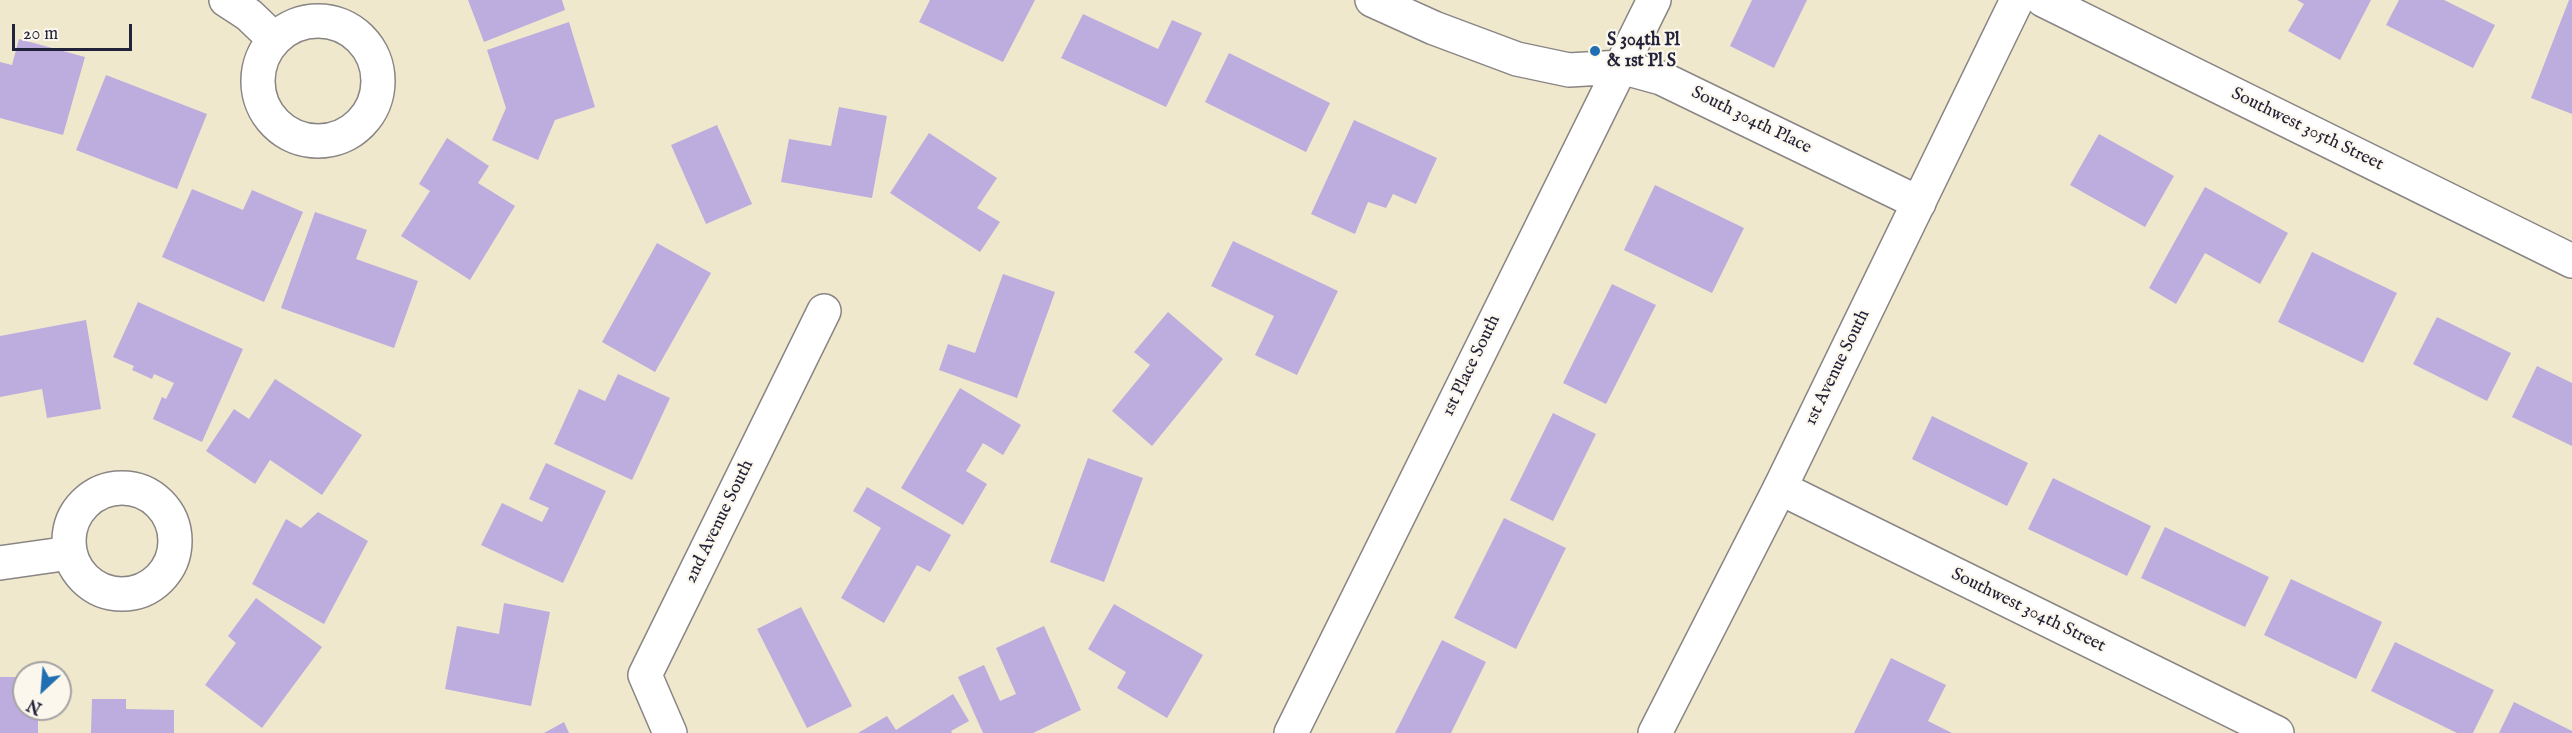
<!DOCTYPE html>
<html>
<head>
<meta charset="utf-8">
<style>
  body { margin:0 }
  #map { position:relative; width:2572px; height:733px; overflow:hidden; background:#f0e8cd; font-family:"IM FELL English",serif }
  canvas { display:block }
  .north { position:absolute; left:12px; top:661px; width:60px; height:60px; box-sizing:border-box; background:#fbf7ec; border:2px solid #a4a2a5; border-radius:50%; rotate:206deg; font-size:16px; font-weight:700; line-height:24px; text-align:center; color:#22223b }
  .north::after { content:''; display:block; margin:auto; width:21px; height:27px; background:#1f6fb2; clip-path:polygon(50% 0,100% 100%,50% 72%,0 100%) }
  .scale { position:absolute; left:12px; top:24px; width:120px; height:27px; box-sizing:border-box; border:3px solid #22223b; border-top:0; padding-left:8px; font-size:18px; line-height:21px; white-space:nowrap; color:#22223b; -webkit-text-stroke:4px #fbf7ec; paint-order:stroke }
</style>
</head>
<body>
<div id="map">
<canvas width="2572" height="733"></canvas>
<div class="north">N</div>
<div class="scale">20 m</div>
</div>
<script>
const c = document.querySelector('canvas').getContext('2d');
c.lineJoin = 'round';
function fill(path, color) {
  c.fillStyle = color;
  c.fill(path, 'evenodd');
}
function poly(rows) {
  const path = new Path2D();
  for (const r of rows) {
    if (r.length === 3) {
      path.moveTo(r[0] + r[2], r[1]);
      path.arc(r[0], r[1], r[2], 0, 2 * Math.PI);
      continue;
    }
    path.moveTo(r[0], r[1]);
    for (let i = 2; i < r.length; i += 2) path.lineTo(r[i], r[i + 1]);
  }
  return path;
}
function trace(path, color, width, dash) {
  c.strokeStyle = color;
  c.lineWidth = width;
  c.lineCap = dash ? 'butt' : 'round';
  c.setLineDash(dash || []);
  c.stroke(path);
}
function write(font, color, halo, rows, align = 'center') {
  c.font = font + ' "IM FELL English",serif';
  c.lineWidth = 4.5;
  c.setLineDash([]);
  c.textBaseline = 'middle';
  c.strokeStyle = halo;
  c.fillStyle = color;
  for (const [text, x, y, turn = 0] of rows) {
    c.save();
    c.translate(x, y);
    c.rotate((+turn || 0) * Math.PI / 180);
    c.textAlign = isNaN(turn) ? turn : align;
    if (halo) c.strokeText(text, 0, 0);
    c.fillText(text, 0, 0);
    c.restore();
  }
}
const building = poly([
  [468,0,562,0,565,10,484,42],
  [930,0,1035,0,1003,62,919,22],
  [1752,0,1807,0,1774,68,1730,46],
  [2297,0,2371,0,2340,60,2288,31,2304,4],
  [2399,0,2444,0,2495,25,2473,68,2386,25],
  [2569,0,2572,0,2572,114,2531,98],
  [1083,14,1158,49,1172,20,1202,33,1166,107,1061,58],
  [569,22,595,107,555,120,538,160,492,140,506,108,487,50],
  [19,39,85,57,63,135,0,118,0,62,12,65],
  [1229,53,1330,103,1306,152,1205,102],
  [106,75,207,114,177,189,76,150],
  [839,107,887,116,872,198,781,182,789,139,831,146],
  [1354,120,1437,158,1416,204,1393,194,1386,208,1368,202,1355,234,1311,214],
  [717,125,752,204,706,224,671,145],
  [929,133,997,178,977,208,1000,222,980,252,890,193],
  [2099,134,2174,176,2145,227,2070,185],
  [447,138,489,166,478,183,515,206,470,280,401,236,430,191,419,184],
  [1655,185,1744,228,1712,293,1624,250],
  [2205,187,2288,233,2260,284,2205,253,2176,304,2149,288],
  [192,189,243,210,252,190,303,212,264,302,162,257],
  [315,212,367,230,356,259,418,281,394,348,281,308],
  [1233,241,1338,291,1297,375,1255,355,1274,316,1211,286],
  [657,243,711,273,655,372,602,342],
  [2312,252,2397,293,2363,363,2278,322],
  [1003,274,1055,292,1017,398,939,370,948,344,975,353],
  [1612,284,1656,305,1606,404,1563,383],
  [138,302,243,349,202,442,153,419,162,397,166,399,174,383,154,374,152,379,132,370,134,366,113,357],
  [1168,312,1223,359,1152,446,1112,411,1150,365,1134,352],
  [2437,317,2511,353,2487,401,2413,364],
  [86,320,101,409,47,418,42,389,0,397,0,336],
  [2537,366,2572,383,2572,446,2512,417],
  [618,374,670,398,632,480,554,444,579,389,605,401],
  [275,379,362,435,322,495,270,460,255,484,206,451,234,409,249,419],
  [960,388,1021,425,1003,455,983,443,966,471,987,484,963,525,901,488],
  [1553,413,1596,434,1553,521,1510,500],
  [1932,416,2028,463,2007,506,1912,459],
  [1088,458,1143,478,1104,582,1050,562],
  [546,463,606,491,563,583,481,545,502,503,542,522,549,508,529,499],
  [2053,478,2151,526,2127,576,2028,529],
  [867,487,951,535,930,572,917,565,884,623,841,598,881,528,853,511],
  [318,512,368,541,324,624,252,584,286,519,301,528],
  [1504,518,1566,548,1516,649,1454,618],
  [2165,527,2269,577,2245,627,2141,578],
  [2291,579,2382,622,2356,679,2264,635],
  [256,598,322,647,262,728,205,685,236,643,228,636],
  [504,603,550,612,531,706,445,689,457,626,499,634],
  [1114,604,1203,655,1167,718,1117,688,1126,672,1088,649],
  [801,607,852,706,807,728,757,629],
  [1044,626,1081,710,1033,733,983,733,958,677,984,665,1000,701,1016,694,996,648],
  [1442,640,1486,662,1451,733,1395,733],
  [2395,642,2494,690,2473,733,2457,733,2371,691],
  [1891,658,1946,685,1928,721,1952,733,1854,733],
  [0,677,24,677,24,709,38,709,38,733,0,733],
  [953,694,969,721,951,731,952,733,858,733,887,716,896,730],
  [92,699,126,699,126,709,174,710,174,733,91,733],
  [2514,702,2572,731,2572,733,2499,733],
  [564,722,569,733,544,733]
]);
const street = poly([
  [226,0,249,15,274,39],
  [1372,0,1434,28,1517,59,1569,70,1621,67,1661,78,1919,203],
  [2043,0,2572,261],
  [318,81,60],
  [1780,488,2277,733],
  [122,541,53],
  [0,563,70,553],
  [670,733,645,675,824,311],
  [1291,733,1654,0]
]);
const secondary = poly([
  [1655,733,1780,488,2017,0]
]);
const markers = [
  [1595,51,6,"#1f6fb2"]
];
const poiNames = [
  ["S 304th Pl",1607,41],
  ["& 1st Pl S",1607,62]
];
const streetNames = [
  ["South 304th Place",1751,121,26],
  ["Southwest 305th Street",2307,130,26],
  ["1st Place South",1472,366,-64],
  ["1st Avenue South",1838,368,-64],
  ["2nd Avenue South",720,522,-64],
  ["Southwest 304th Street",2028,611,26]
];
fill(building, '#bdacde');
trace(street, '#898584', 36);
trace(secondary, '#898584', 36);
trace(street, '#fff', 33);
trace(secondary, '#fff', 33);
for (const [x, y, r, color] of markers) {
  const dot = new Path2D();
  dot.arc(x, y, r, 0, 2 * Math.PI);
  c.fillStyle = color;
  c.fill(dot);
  trace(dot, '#fbf7ec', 2);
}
write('bold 18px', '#22223b', '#fbf7ec', poiNames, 'left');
write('18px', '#22223b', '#fbf7ec', streetNames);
</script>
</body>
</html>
